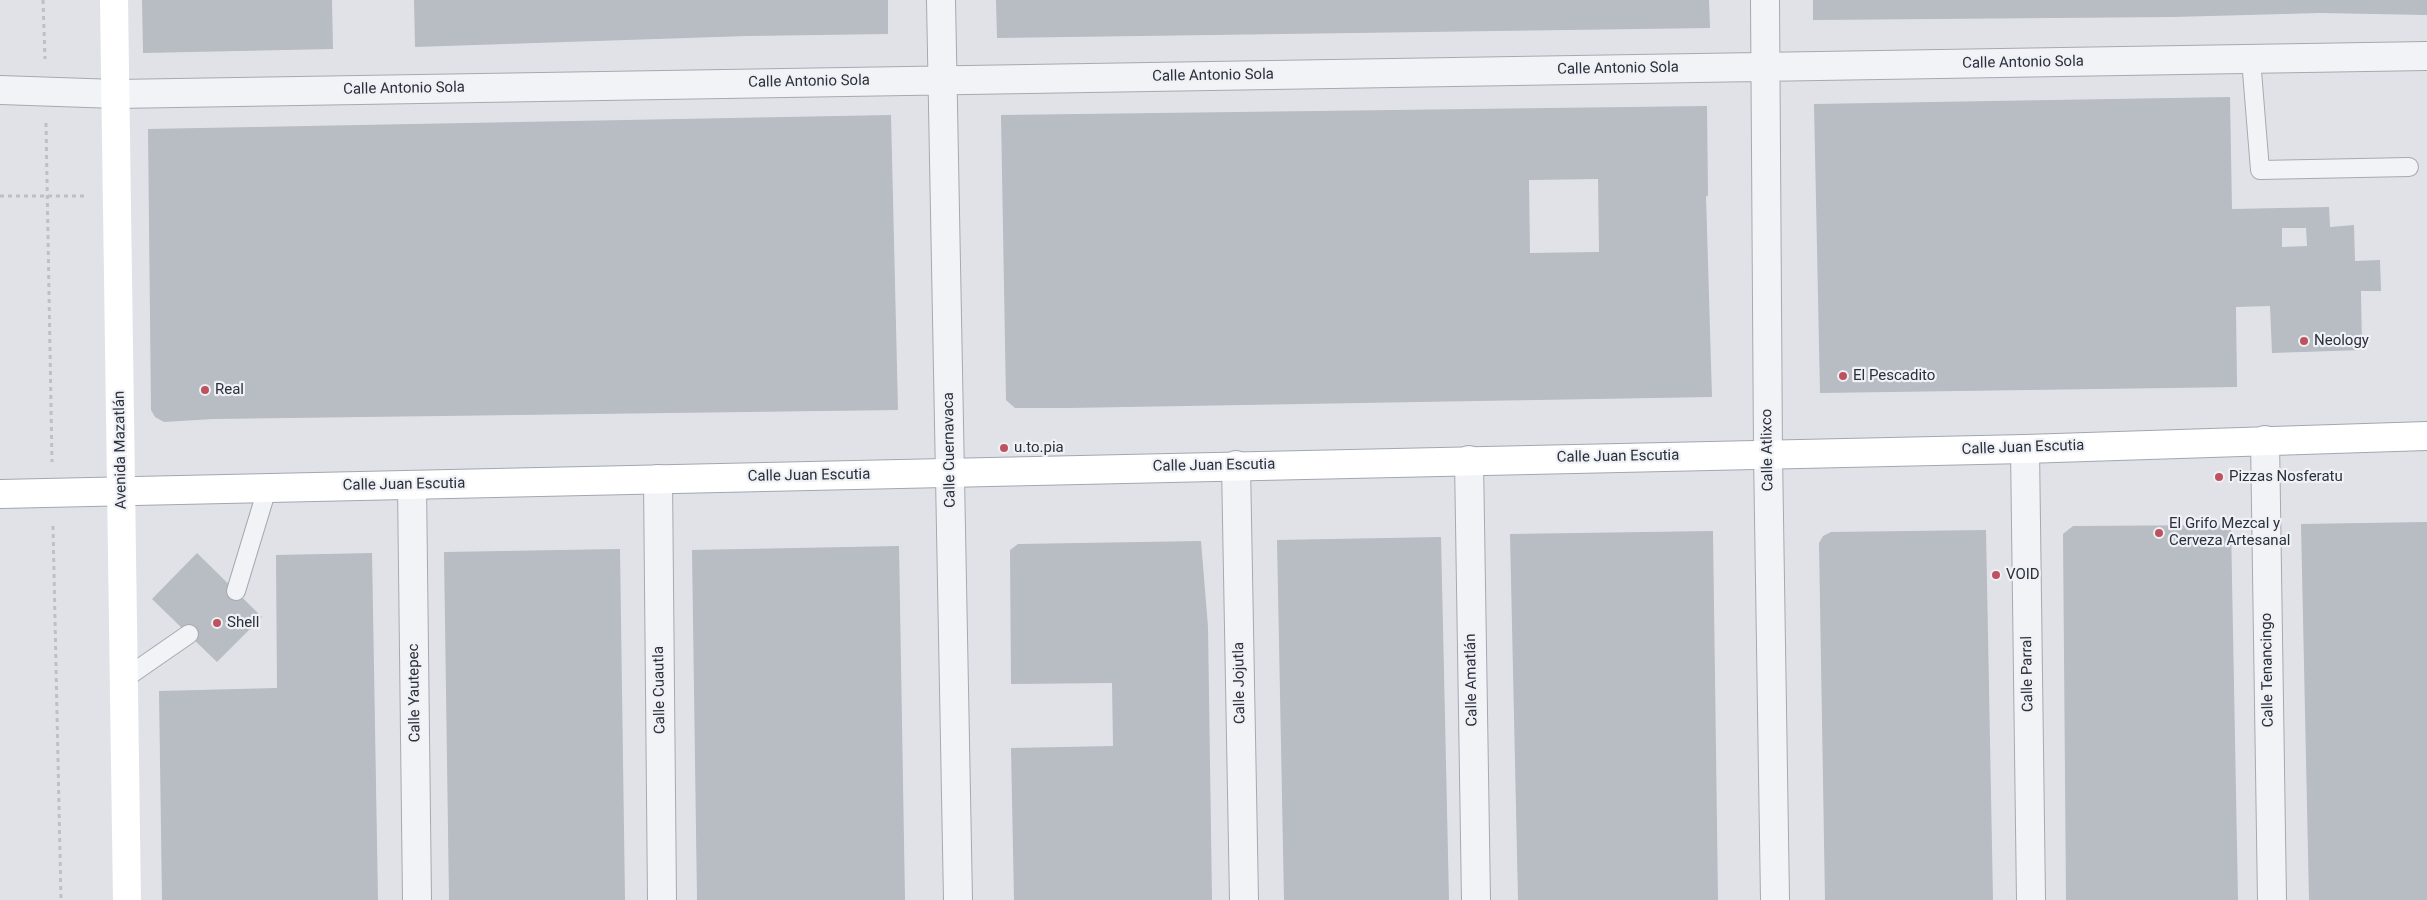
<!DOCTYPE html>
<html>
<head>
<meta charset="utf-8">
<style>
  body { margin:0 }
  canvas { display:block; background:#e0e2e7 }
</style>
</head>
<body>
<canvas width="2427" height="900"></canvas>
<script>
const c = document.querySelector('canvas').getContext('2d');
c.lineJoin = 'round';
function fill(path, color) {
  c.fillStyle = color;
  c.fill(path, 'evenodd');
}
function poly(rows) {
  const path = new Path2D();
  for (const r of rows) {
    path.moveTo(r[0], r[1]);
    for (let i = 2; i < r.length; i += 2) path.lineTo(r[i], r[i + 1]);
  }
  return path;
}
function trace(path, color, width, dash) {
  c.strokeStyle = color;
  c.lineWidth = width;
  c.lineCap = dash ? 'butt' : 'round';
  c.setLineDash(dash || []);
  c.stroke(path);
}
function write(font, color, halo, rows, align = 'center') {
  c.font = font + ' Roboto,sans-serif';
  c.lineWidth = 4.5;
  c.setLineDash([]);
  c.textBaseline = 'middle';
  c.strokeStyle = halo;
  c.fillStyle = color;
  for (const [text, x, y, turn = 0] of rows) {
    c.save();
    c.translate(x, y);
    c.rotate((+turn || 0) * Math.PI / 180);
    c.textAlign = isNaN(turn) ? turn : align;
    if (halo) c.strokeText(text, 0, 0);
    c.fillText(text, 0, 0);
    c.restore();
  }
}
const building = poly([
  [142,0,332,0,333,49,143,53],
  [414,0,888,0,888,34,747,36,415,47],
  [996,0,1709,0,1710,28,997,38],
  [1813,0,2427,0,2427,15,2320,13,2173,17,1813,20],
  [2230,97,2232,209,2329,207,2330,227,2354,225,2355,261,2380,260,2381,291,2361,291,2362,350,2272,353,2270,306,2236,307,2237,387,1820,393,1814,104],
  [2282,228,2306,228,2307,246,2282,247],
  [1707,106,1708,196,1706,196,1712,397,1068,408,1015,408,1006,400,1001,115],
  [1598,179,1599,252,1530,253,1529,180],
  [891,115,898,410,213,419,164,422,155,417,151,410,148,129],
  [2427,522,2427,900,2309,900,2301,524],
  [2231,525,2238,900,2066,900,2063,534,2073,526],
  [1986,530,1993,900,1825,900,1819,543,1823,536,1831,532],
  [1713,531,1718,900,1518,900,1510,534],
  [1441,537,1449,900,1284,900,1277,540],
  [1201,541,1208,627,1212,900,1014,900,1011,748,1113,746,1112,683,1011,684,1010,550,1018,544],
  [899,546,905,900,697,900,692,550],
  [620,549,625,900,449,900,444,552],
  [197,553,262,617,217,662,152,599],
  [372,553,378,900,162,900,159,691,277,688,276,555]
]);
const path = poly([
  [43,0,45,59],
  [46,123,52,462],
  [0,196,84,196],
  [53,526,61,900]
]);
const service = poly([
  [2251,59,2260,170,2409,167],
  [236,591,267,489],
  [124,679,189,634]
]);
const minor = poly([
  [941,0,958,900],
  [1765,0,1768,454,1775,900],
  [0,90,116,94,2427,56],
  [2265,440,2272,900],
  [2025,449,2031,900],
  [1469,460,1476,900],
  [1236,465,1244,900],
  [658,479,662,900],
  [412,485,417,900]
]);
const secondary = poly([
  [114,0,127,900]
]);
const primary = poly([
  [0,494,2025,449,2427,436]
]);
const markers = [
  [2304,341,5,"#be535f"],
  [1843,376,5,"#be535f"],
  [205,390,5,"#be535f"],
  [1004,448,5,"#be535f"],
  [2219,477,5,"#be535f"],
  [2159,533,5,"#be535f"],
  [1996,575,5,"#be535f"],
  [217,623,5,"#be535f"]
];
const streetNames = [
  ["Calle Antonio Sola",2023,63,-1],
  ["Calle Antonio Sola",1618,69,-1],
  ["Calle Antonio Sola",1213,76,-1],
  ["Calle Antonio Sola",809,82,-1],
  ["Calle Antonio Sola",404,89,-1],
  ["Calle Juan Escutia",2023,448,-2],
  ["Avenida Mazatlán",121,450,-91],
  ["Calle Cuernavaca",950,450,-91],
  ["Calle Atlixco",1768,450,-91],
  ["Calle Juan Escutia",1618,457,-1],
  ["Calle Juan Escutia",1214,466,-1],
  ["Calle Juan Escutia",809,476,-1],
  ["Calle Juan Escutia",404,485,-1],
  ["Calle Tenancingo",2268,670,-91],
  ["Calle Parral",2028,674,-91],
  ["Calle Amatlán",1472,680,-91],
  ["Calle Jojutla",1240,683,-91],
  ["Calle Cuautla",660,690,-91],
  ["Calle Yautepec",415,693,-91]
];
const poiNames = [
  ["Neology",2314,341],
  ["El Pescadito",1853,376],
  ["Real",215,390],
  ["u.to.pia",1014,448],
  ["Pizzas Nosferatu",2229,477],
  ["El Grifo Mezcal y",2169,524],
  ["Cerveza Artesanal",2169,541],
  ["VOID",2006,575],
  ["Shell",227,623]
];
fill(building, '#b8bcc3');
trace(service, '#a6a9b1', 20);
trace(minor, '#a6a9b1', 30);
trace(primary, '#a1a7b1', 30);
trace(path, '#bec0c6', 3, [4, 4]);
trace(service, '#f2f3f6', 18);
trace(minor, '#f2f3f6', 28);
trace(secondary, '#fff', 28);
trace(primary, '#fff', 28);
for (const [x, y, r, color] of markers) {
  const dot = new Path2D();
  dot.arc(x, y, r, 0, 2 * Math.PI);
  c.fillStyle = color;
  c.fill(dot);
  trace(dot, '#eff1f5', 2);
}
write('15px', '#2a303d', '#eff1f5', streetNames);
write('15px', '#2a303d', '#eff1f5', poiNames, 'left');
</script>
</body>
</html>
